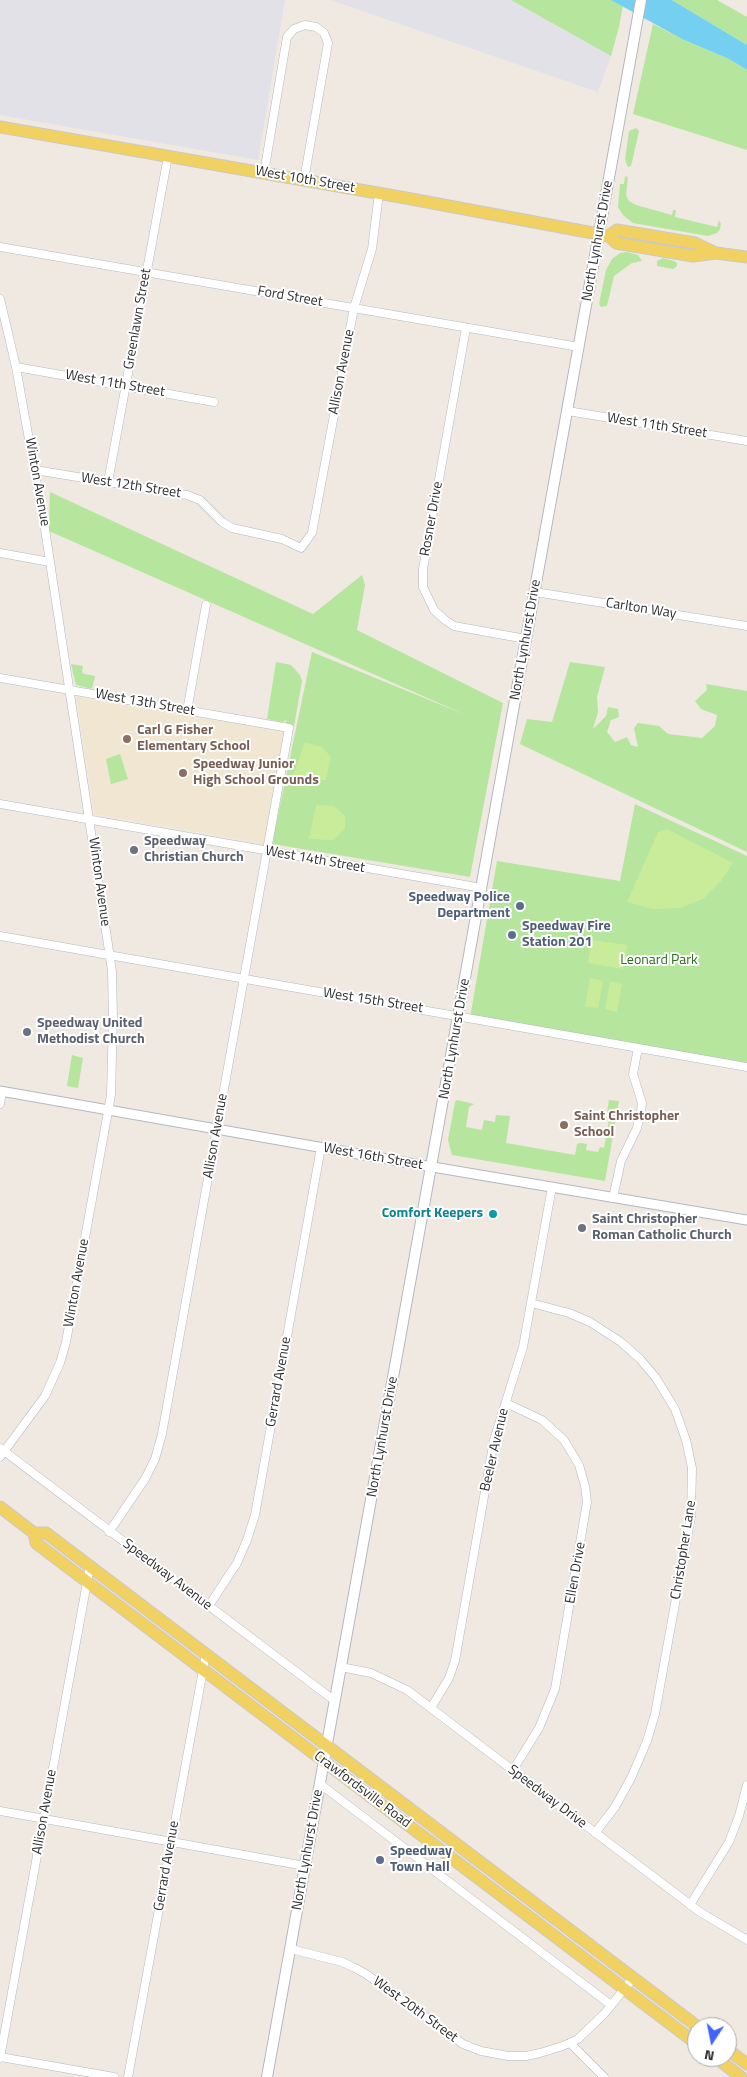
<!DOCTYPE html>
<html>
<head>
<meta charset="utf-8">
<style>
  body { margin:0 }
  #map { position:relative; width:747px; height:2077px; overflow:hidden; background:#efe9e1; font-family:"Titillium Web",sans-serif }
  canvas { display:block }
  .north { position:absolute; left:687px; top:2017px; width:50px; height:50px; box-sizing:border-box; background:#fff; border:1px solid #ababab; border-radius:50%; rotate:191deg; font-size:14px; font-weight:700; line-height:20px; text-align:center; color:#2e2e2e }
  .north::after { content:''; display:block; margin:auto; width:18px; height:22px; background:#4264fb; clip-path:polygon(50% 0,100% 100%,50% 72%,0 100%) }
</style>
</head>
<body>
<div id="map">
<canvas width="747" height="2077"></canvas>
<div class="north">N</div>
</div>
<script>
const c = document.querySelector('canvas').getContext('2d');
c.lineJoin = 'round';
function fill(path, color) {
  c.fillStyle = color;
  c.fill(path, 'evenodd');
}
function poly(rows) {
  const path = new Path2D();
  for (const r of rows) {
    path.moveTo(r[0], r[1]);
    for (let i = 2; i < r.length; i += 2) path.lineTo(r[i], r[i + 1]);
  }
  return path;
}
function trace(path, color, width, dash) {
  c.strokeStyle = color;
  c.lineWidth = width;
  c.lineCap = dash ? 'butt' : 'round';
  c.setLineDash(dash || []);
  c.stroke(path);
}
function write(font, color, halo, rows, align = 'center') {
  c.font = font + ' "Titillium Web",sans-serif';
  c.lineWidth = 4;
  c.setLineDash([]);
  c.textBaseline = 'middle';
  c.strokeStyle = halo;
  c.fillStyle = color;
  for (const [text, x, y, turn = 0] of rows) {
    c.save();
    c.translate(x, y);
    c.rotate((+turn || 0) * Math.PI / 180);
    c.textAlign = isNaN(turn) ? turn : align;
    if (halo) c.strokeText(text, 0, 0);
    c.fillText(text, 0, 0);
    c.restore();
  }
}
const industrial = poly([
  [0,0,285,0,258,160,0,115],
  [330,0,511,0,611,56,598,92]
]);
const education = poly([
  [76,697,285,732,266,844,95,814]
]);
const green = poly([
  [511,0,624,0,619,27,611,56],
  [672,0,717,0,747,17,747,45],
  [653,24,682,39,729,59,747,70,747,150,633,114],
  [636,128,639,131,632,162,631,166,628,167,625,160,629,131],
  [625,176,628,177,626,195,629,201,636,205,672,215,673,210,676,210,675,217,717,227,719,220,721,224,720,229,717,233,708,236,633,223,623,215,618,207,620,184,624,184],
  [627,252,638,255,642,261,632,263,614,276,607,306,601,307,599,304,606,270,612,259,620,253],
  [663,258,674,261,677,263,677,266,673,269,657,266,657,261],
  [50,492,313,614,362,575,365,585,357,630,503,703,470,877,272,844,312,652,466,715,49,531],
  [276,662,291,665,300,675,302,681,294,726,285,724,287,720,282,722,267,719],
  [570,662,605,667,597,697,598,712,593,729,606,716,608,707,618,709,619,717,611,720,607,732,615,742,627,737,631,745,638,747,634,728,638,723,659,726,668,734,702,738,715,726,717,715,701,709,695,701,707,690,706,684,747,691,747,852,520,744,527,719,552,722],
  [71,664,83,666,82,672,84,674,95,676,92,689,76,685],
  [120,754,128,779,111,784,106,759],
  [635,804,747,856,747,1067,470,1018,497,861,620,881],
  [72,1055,83,1058,78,1088,67,1086],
  [457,1100,474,1104,469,1107,466,1127,482,1130,484,1120,495,1122,496,1115,510,1116,506,1143,575,1155,577,1144,580,1143,587,1144,586,1150,598,1152,600,1147,604,1148,609,1120,606,1119,609,1100,619,1101,605,1181,452,1155,448,1140,455,1102]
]);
const pitch = poly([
  [305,742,322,747,331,757,326,780,297,780,293,776],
  [316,805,334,806,345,816,345,828,334,840,309,839],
  [667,829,733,863,721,881,703,899,680,908,653,909,627,902,658,832],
  [592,940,627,945,623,969,588,963],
  [590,978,603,981,598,1008,585,1006],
  [610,982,622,984,617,1012,605,1009]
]);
const water = poly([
  [611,0,672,0,747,45,747,70,729,59,682,39]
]);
const minor = poly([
  [264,173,287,37,294,29,305,25,316,27,324,33,328,43,304,180],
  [0,247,579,347],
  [0,299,16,367,45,529,112,971,113,1018,111,1095,66,1342,60,1363,45,1396,0,1457],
  [466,328,423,569,423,587,434,610,445,620,454,626,526,639],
  [16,367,214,402],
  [568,411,747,441],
  [35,470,187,495,200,500,222,522,232,528,282,539,301,548,312,533,354,308,372,249,379,193],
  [108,482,168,156],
  [0,553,50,562],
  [535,592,747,626],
  [0,678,289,728,162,1434,155,1459,145,1479,109,1532],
  [187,711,206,605],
  [0,804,482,888],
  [0,936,747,1067],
  [0,1104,2,1091],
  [613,1198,621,1161,637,1128,641,1111,642,1103,633,1074,638,1048],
  [531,1303,569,1313,590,1322,621,1342,640,1359,656,1378,675,1409,686,1440,692,1468,691,1516,655,1714,647,1741,631,1778,615,1807,595,1833],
  [506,1403,542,1420,564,1440,579,1465,585,1486,587,1502,555,1689,539,1728,513,1770],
  [0,1448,335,1701],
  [208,1607,237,1563,247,1540,255,1515,321,1147],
  [341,1667,371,1673,407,1690,700,1912,747,1940],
  [431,1708,449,1678,455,1661,494,1440,523,1347,552,1187],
  [320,1784,611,2005],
  [0,1811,305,1866],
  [690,1905,729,1842,739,1816,747,1785],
  [291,1949,342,1962,353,1967,366,1974,463,2044,481,2051,508,2056,526,2056,540,2053,563,2046,578,2039,605,2013,633,1978],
  [570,2043,604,2077],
  [0,2057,114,2077],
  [0,2058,90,1566],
  [128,2077,206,1654]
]);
const tertiary = poly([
  [0,1091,415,1164,747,1220]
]);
const secondary = poly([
  [267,2077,641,0]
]);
const primary = poly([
  [0,127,406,198,609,236,616,243,693,256,716,253,747,257],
  [609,236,617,230,695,243,716,253],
  [0,1507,34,1533,46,1533,698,2027],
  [34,1533,36,1543,697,2044],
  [727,2049,747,2064],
  [715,2057,741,2077]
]);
const markers = [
  [127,739,5,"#8d6e63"],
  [183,773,5,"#8d6e63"],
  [134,850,5,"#6b7280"],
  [520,906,5,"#5c6f8a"],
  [512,935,5,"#5c6f8a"],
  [27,1032,5,"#6b7280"],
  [564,1125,5,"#8d6e63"],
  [493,1214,5,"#0f9aa8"],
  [582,1228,5,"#6b7280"],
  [380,1860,5,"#5c6f8a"]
];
const streetNames = [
  ["West 10th Street",305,180,10],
  ["North Lynhurst Drive",598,241,-80],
  ["Ford Street",290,297,10],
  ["Greenlawn Street",138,319,-80],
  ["Allison Avenue",342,372,-79],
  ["West 11th Street",115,384,10],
  ["West 11th Street",657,426,9],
  ["Winton Avenue",37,482,80],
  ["West 12th Street",131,486,9],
  ["Rosner Drive",432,519,-80],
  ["Carlton Way",641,609,9],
  ["North Lynhurst Drive",526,640,-80],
  ["West 13th Street",145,703,10],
  ["West 14th Street",315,860,10],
  ["Winton Avenue",99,882,82],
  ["West 15th Street",373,1001,9],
  ["North Lynhurst Drive",455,1039,-80],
  ["Allison Avenue",216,1136,-80],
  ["West 16th Street",373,1157,10],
  ["Winton Avenue",77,1283,-80],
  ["Gerrard Avenue",279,1382,-80],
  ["North Lynhurst Drive",383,1437,-80],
  ["Beeler Avenue",495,1450,-77],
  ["Christopher Lane",684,1550,-81],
  ["Ellen Drive",576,1573,-80],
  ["Speedway Avenue",167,1575,37],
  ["Crawfordsville Road",362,1790,37],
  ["Speedway Drive",547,1797,37],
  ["Allison Avenue",45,1812,-80],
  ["North Lynhurst Drive",308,1850,-80],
  ["Gerrard Avenue",167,1866,-80],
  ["West 20th Street",415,2010,36]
];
const educationNames = [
  ["Carl G Fisher",137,731],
  ["Elementary School",137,747],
  ["Speedway Junior",193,765],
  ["High School Grounds",193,781],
  ["Saint Christopher",574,1117],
  ["School",574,1133]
];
const worshipNames = [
  ["Speedway",144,842],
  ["Christian Church",144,858],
  ["Speedway United",37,1024],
  ["Methodist Church",37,1040],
  ["Saint Christopher",592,1220],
  ["Roman Catholic Church",592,1236]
];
const serviceNames = [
  ["Speedway Police",510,898,"right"],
  ["Department",510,914,"right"],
  ["Speedway Fire",522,927],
  ["Station 201",522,943],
  ["Speedway",390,1852],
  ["Town Hall",390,1868]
];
const parkNames = [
  ["Leonard Park",659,961]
];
const cultureNames = [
  ["Comfort Keepers",483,1214]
];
fill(industrial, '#e3e1e8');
fill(education, '#f0e6d1');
fill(green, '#b6e59e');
fill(pitch, '#c9ec9a');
fill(water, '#75cff0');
trace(minor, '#b4b7c1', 9);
trace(tertiary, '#b4b7c1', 11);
trace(secondary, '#b4b7c1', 12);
trace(primary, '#c9c9c9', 13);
trace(minor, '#fff', 8);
trace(tertiary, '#fff', 9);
trace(secondary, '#fff', 10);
trace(primary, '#f2d163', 11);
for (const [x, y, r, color] of markers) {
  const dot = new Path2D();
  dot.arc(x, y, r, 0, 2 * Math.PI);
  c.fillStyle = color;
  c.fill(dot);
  trace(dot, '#fff', 2);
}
write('14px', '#2e2e2e', '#fff', streetNames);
write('bold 14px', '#785e54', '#fff', educationNames, 'left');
write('bold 14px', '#5b616d', '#fff', worshipNames, 'left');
write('bold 14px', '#4e5e75', '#fff', serviceNames, 'left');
write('14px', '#2c6e1b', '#fff', parkNames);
write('bold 14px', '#0d838f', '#fff', cultureNames, 'right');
</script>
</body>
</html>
